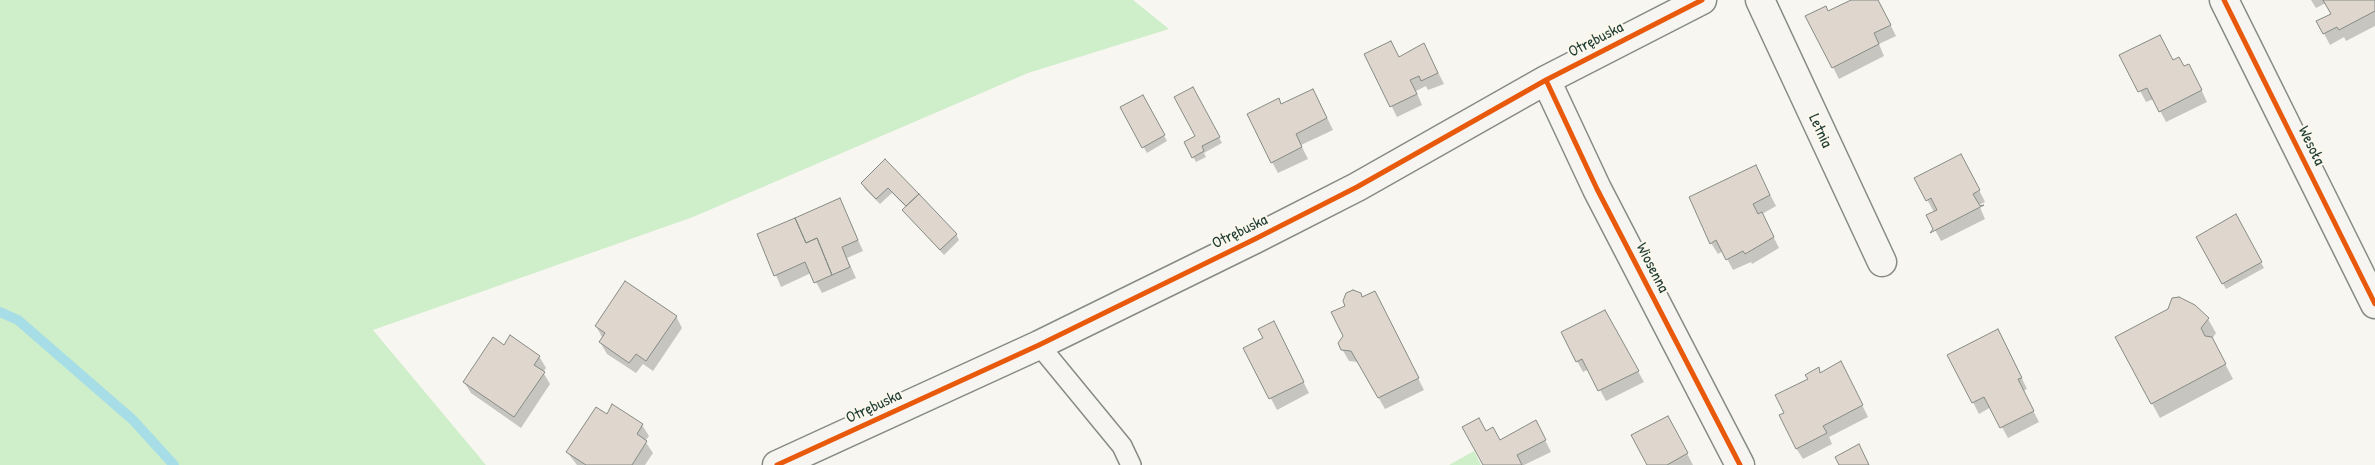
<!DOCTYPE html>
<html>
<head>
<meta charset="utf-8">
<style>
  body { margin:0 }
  canvas { display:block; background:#f8f6f0 }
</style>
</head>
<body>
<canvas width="2375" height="465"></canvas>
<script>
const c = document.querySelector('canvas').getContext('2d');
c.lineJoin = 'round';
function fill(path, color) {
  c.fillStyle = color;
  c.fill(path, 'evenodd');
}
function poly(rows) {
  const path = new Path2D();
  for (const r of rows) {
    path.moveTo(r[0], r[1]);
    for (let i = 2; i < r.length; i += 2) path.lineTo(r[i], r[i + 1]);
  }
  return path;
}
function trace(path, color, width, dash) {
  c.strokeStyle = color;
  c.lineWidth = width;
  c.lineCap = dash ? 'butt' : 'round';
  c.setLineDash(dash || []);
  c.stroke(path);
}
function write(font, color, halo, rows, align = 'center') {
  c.font = font + ' "Patrick Hand",sans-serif';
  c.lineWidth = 4.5;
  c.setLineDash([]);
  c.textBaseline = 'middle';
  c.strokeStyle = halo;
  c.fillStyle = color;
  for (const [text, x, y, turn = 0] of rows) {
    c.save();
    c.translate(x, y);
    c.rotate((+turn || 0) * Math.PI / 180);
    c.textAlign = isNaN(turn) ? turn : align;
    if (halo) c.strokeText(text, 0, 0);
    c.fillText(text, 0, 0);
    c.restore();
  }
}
const green = poly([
  [0,0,1133,0,1169,29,1028,73,693,217,373,330,486,465,0,465],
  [1474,451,1481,465,1449,465]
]);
const shadow = poly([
  [1853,0,1878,0,1896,36,1879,44,1884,56,1839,79,1807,16,1828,12],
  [2311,0,2375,0,2375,26,2346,41,2344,37,2330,45,2318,22,2332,15,2326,3,2316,8],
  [1366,55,1399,58,1430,56,1444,84,1428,90,1426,86,1416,91,1422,105,1397,117],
  [2121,55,2173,61,2195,76,2207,102,2166,122,2154,99,2146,102],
  [1193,89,1222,143,1204,153,1206,157,1196,162,1185,142,1197,136],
  [1142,96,1167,141,1147,153,1122,108],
  [1319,101,1333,130,1301,145,1308,159,1278,173,1272,162,1282,106],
  [885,161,956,234,959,240,944,255,907,215,903,210,906,207,892,193,880,204,865,189,862,183],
  [1967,166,1985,202,1979,205,1985,219,1941,241,1935,230,1934,212,1915,178],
  [1761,177,1776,206,1762,214,1779,248,1752,264,1751,262,1733,270,1723,251,1718,254,1711,243],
  [845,211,863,251,847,258,856,278,822,293,811,273,781,287,759,235],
  [2236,216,2264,268,2226,289,2197,237],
  [1380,303,1424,390,1385,409,1358,362,1349,361,1342,349],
  [1605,312,1644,382,1606,401,1589,369,1583,372,1577,361],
  [676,316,682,328,653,371,643,364,636,373,607,354,600,342,602,337,596,326],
  [2208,319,2216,333,2212,339,2233,379,2160,418,2116,338],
  [1279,334,1309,393,1277,410,1245,349],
  [2004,341,2027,389,2023,391,2039,422,2008,438,1991,407,1979,414,1949,355],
  [504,346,539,356,546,368,543,372,550,384,521,428,471,393,464,382],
  [1818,369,1821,374,1847,374,1868,417,1829,437,1832,444,1803,459,1796,448,1786,414],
  [613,406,642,425,649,436,645,441,653,453,645,465,577,465,567,452,607,415],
  [1674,428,1693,465,1649,465],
  [1486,432,1500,441,1541,432,1551,452,1524,465,1484,465]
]);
const stream = poly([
  [0,312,18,320,133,420,174,465]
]);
const building = poly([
  [1851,0,1878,0,1891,25,1874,33,1879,44,1832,68,1805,16,1826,6,1828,11,1851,0],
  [2323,0,2375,0,2375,11,2339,30,2337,27,2323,34,2316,21,2331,14,2323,0],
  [2160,35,2173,60,2179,57,2184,66,2189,64,2202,90,2159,112,2147,88,2138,92,2119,55,2160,35],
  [1391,41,1399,57,1424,43,1438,73,1421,81,1419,76,1410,80,1417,94,1390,107,1364,54,1391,41],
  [1193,87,1220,137,1202,146,1204,151,1192,158,1184,142,1195,136,1174,97,1193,87],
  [1313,89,1327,118,1296,134,1302,147,1271,163,1247,114,1279,98,1281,104,1313,89],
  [1143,95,1165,135,1142,148,1120,107,1143,95],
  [1961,154,1980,190,1973,194,1980,206,1984,205,1930,233,1933,229,1926,215,1937,210,1931,198,1926,201,1914,178,1961,154],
  [885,159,919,194,906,206,888,188,876,199,861,183,885,159],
  [1756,165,1770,195,1753,204,1758,214,1762,212,1774,237,1745,254,1743,251,1726,260,1716,240,1710,244,1689,197,1756,165],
  [919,194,957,234,940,250,902,210,919,194],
  [840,198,858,240,842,247,850,267,832,275,817,238,806,243,795,218,840,198],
  [2236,214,2262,262,2222,284,2196,237,2236,214],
  [795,218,806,243,817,238,832,275,814,283,805,262,774,276,757,234,795,218],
  [625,281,677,316,646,361,636,354,629,363,599,342,605,333,595,326,625,281],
  [1353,290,1361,293,1362,297,1375,291,1419,378,1378,398,1351,351,1341,350,1338,343,1343,336,1331,312,1345,306,1343,301,1346,293,1353,290],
  [2179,297,2195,305,2209,318,2201,328,2205,336,2212,337,2226,364,2151,404,2115,337,2168,309,2172,298,2179,297],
  [1605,310,1639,371,1598,391,1582,359,1576,362,1561,332,1605,310],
  [1274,321,1304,382,1269,399,1243,348,1263,338,1258,329,1274,321],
  [1998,329,2022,378,2018,379,2034,411,2000,428,1984,397,1972,403,1947,355,1998,329],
  [510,335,540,356,534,365,545,372,514,417,463,382,493,337,504,345,510,335],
  [1841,361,1863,405,1823,426,1827,433,1796,449,1779,415,1784,413,1775,395,1808,379,1805,375,1819,367,1820,373,1841,361],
  [612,404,643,424,637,434,647,441,632,465,586,465,566,452,596,407,607,414,612,404],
  [1668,416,1688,453,1667,465,1647,465,1631,435,1668,416],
  [1479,418,1486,431,1493,427,1500,440,1536,420,1546,440,1517,455,1522,465,1483,465,1462,427,1479,418],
  [1859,444,1869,465,1839,465,1835,457,1859,444]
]);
const lane = poly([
  [1039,345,1122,446,1131,465]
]);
const street = poly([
  [1760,0,1882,262],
  [2224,0,2375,304],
  [1546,80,1597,189,1740,465],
  [777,465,1039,345,1255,239,1357,187,1546,80,1702,0]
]);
const cycleway = poly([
  [2224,0,2375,304],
  [1546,80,1597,189,1740,465],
  [777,465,1039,345,1255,239,1357,187,1546,80,1702,0]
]);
const streetNames = [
  ["Otrębuska",1596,40,-27],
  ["Letnia",1820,131,65],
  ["Wesoła",2311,146,64],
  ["Otrębuska",1240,232,-26],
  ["Wiosenna",1652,268,63],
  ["Otrębuska",874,407,-25]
];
fill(green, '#cfeeca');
fill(shadow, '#0003');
trace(stream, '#a6dde6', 10);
fill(building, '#dfd7cd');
trace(building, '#868b86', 1);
trace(lane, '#868b86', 22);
trace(street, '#868b86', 31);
trace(lane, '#f6f5f1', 19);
trace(street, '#f6f5f1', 28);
trace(cycleway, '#e8590c', 5);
write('16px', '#1f3d34', '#fbf7ec', streetNames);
</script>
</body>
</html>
